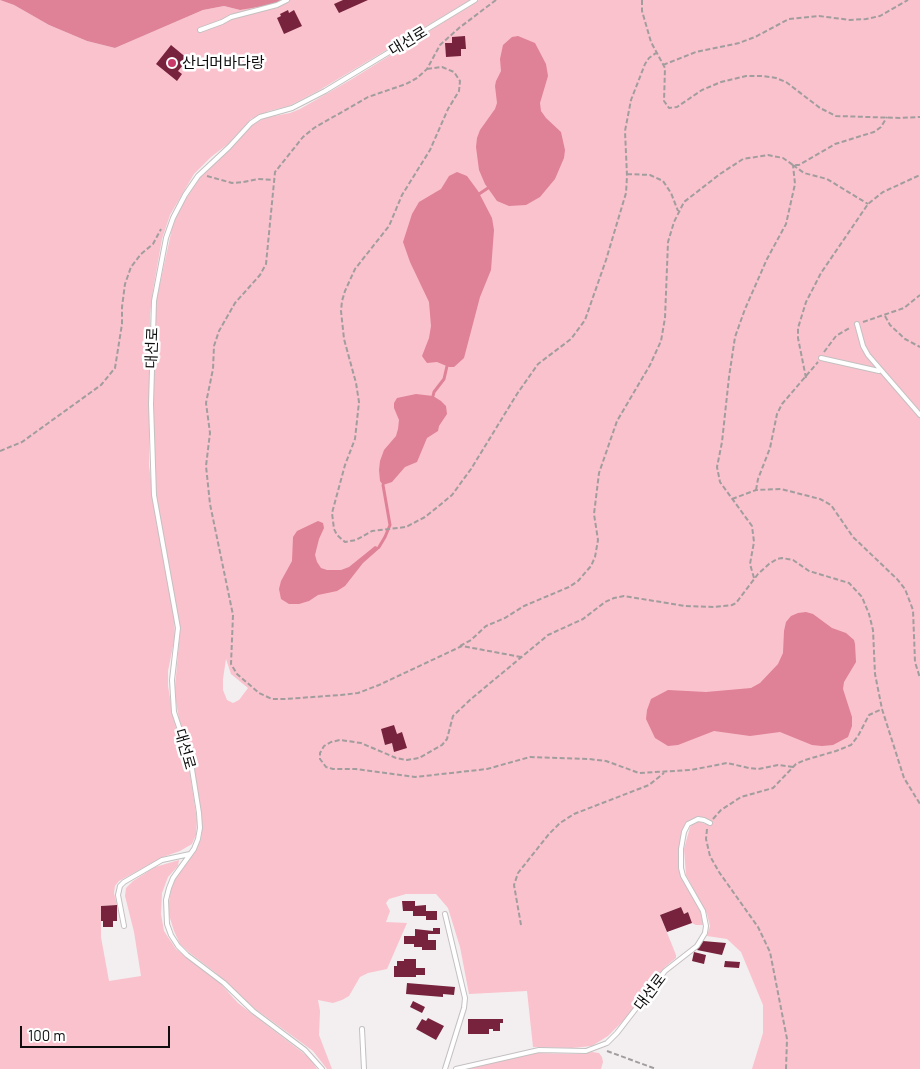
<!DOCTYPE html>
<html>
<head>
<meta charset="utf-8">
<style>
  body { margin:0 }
  #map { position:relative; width:920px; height:1069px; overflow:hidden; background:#f3eff0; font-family:Barlow,sans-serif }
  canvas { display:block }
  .scale { position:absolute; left:20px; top:1026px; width:150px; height:22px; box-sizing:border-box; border:2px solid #0f0d0e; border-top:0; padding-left:6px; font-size:15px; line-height:18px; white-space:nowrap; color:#0f0d0e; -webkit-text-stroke:4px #fff; paint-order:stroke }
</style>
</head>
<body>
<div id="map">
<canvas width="920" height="1069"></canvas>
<div class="scale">100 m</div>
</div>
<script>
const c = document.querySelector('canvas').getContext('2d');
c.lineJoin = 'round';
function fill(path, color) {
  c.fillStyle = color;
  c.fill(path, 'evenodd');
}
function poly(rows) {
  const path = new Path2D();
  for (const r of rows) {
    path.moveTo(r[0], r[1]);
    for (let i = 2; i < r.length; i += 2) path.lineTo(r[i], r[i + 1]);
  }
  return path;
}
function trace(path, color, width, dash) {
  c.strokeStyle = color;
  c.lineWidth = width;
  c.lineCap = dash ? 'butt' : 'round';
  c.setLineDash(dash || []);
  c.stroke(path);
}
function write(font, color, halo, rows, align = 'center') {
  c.font = font + ' Barlow,"Noto Sans KR",sans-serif';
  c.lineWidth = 5;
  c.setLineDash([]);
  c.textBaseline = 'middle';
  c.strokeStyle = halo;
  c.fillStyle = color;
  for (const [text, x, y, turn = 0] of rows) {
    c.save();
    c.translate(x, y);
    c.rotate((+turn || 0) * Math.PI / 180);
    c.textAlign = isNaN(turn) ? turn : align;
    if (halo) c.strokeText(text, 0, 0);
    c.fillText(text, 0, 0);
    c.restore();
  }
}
const green = poly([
  [0,0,14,5,49,25,87,41,115,48,203,10,224,6,240,10,283,0,470,0,318,91,289,106,269,111,251,119,228,144,211,157,194,174,170,215,162,239,153,290,150,315,149,465,156,520,174,613,175,636,168,671,168,686,174,721,189,767,197,820,196,835,192,844,180,851,163,857,119,881,115,886,114,893,117,905,101,906,101,937,109,981,141,976,134,932,125,896,126,888,133,881,155,867,179,860,178,866,168,877,162,893,161,914,164,931,176,949,220,983,238,1003,311,1059,317,1069,0,1069],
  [479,0,920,0,920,1069,752,1069,763,1033,763,1005,741,952,727,939,707,936,710,926,707,914,686,875,684,849,690,827,695,822,701,822,705,824,708,820,699,817,690,820,686,824,679,846,679,868,701,913,703,925,696,925,692,923,688,912,684,914,681,907,660,915,676,955,676,958,665,967,633,1011,608,1036,592,1046,572,1048,533,1047,527,991,469,994,460,947,448,908,436,894,406,894,389,899,386,903,390,911,386,922,407,923,387,969,368,973,360,977,349,996,342,1000,333,1003,318,1000,320,1011,319,1035,332,1069,327,1069,313,1051,254,1008,216,973,190,953,180,944,174,931,169,915,169,902,171,890,175,879,197,848,201,839,202,830,201,813,193,763,179,719,176,702,175,687,180,631,158,512,153,453,153,395,156,302,173,224,180,208,199,179,210,167,231,148,251,126,264,118,290,113,300,109,352,79],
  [226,659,231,674,248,688,239,700,233,703,227,700,223,690,223,679],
  [592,1052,599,1053,602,1057,603,1062,601,1069,465,1069,537,1053,580,1054]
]);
const water = poly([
  [0,0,283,0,276,4,240,10,224,6,203,10,115,48,87,41,49,25,14,5],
  [518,36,535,43,546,64,548,76,540,103,541,111,546,118,561,132,565,150,564,158,555,179,540,197,526,205,509,206,497,201,485,184,479,170,476,147,477,138,480,130,495,109,497,103,495,86,496,81,501,71,500,59,503,45,512,37],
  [457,172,467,176,478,191,492,218,494,230,491,270,480,297,464,358,454,367,449,367,437,362,427,363,424,359,422,356,429,338,431,326,429,302,410,262,403,242,412,214,419,202,441,189,449,176],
  [416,394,433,396,441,401,446,406,447,414,439,426,438,431,427,438,417,462,405,467,392,482,383,485,380,481,379,470,380,461,384,450,396,436,398,429,399,420,394,408,394,403,397,398],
  [318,521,323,523,324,528,319,539,315,555,317,562,321,568,327,570,341,570,349,567,375,546,380,548,363,563,345,586,337,591,318,595,309,601,299,604,289,604,281,599,279,589,281,581,292,561,293,537,297,531],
  [806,612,813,614,832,628,846,633,854,640,855,644,856,662,844,682,843,689,852,717,852,726,848,737,833,745,822,746,812,745,780,732,750,736,714,731,678,745,668,746,655,738,646,719,647,710,651,699,668,690,706,692,751,688,760,683,778,664,783,653,784,631,786,622,791,616,798,613]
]);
const stream = poly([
  [479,194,488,188],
  [433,396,434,392,444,379,447,366],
  [379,547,385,537,390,525,383,485]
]);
const building = poly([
  [343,0,368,0,339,13,334,4],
  [288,10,289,13,294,10,302,26,284,34,277,18,281,16,280,14],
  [465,36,466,49,461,49,461,56,446,57,445,43,452,43,452,37],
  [171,45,188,59,178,71,182,74,177,81,156,64],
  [394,725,397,734,402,732,407,748,394,752,392,743,385,745,381,729],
  [402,901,415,901,415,906,426,905,426,911,437,911,437,920,426,920,426,916,413,916,413,911,403,911],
  [117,905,117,921,113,921,113,927,103,927,103,921,101,921,101,906],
  [681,907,684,914,688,912,692,923,667,932,660,915],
  [433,928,440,928,440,934,428,934,428,940,436,940,436,950,422,950,422,947,414,947,414,944,404,944,404,936,415,936,415,929,433,931],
  [703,941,726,943,722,955,697,950],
  [694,952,706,955,704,964,692,961],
  [404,959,416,959,416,968,425,968,425,975,416,975,416,977,394,977,394,966,397,966,397,961,404,961],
  [725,961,740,962,739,968,724,967],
  [407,983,455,987,454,995,443,994,443,997,406,994],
  [413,1001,425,1007,422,1013,410,1007],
  [428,1018,444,1026,436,1040,416,1029,422,1019,426,1021],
  [468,1019,503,1019,503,1023,500,1023,500,1031,493,1031,493,1029,489,1029,489,1034,468,1034]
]);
const path = poly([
  [496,0,459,28,440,45,427,69,417,78,406,84,368,97,314,128,303,137,275,172,266,264,260,275,235,303,219,331,214,346,213,369,206,403,210,433,206,466,210,504,233,615,231,664,237,674,259,693,272,699,285,699,341,695,358,693,379,685,462,646,521,657],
  [642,0,642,11,651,42,665,68,664,101,669,108,677,107,702,90,721,82,746,76,763,76,776,78,786,82,820,108,836,116,900,118,920,117],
  [663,65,696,52,739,43,755,37,789,19,819,16,850,20,866,19,880,16,908,0],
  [427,69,442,67,454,72,460,81,459,91,448,109,430,150,402,195,389,226,355,269,345,291,342,301,341,311,344,339,356,383,359,402,355,439,345,465,332,513,334,529,337,535,345,542,356,540,372,531,406,527,425,517,440,505,452,495,471,469,517,394,538,364,571,339,585,320,606,260,626,193,627,176,625,131,631,100,645,64,649,58,656,53],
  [793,165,804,173,827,179,868,204],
  [627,174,650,175,663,181,671,193,678,211],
  [207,176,232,183,243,182,258,179,273,180],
  [885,316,890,325,905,339,920,347],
  [863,322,904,308,920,295],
  [824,352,836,336,851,327],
  [806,378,798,338,798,328,806,302,821,273,868,204,883,192,920,175],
  [0,451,22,442,101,385,115,368,122,324,122,307,125,284,131,267,141,254,153,244,161,229],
  [756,490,758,479,770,448,777,414,782,404,818,362],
  [732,499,756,490,781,489,820,499,831,505,853,537,897,579,905,589,913,610,915,662,920,678],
  [754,578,750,564,754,542,752,526,720,482,717,467,722,442,729,377,735,337,745,309,767,259,786,224,795,184,793,165],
  [460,646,471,640,486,626,505,618,524,606,569,587,578,581,591,566,595,557,598,540,594,514,599,473,617,421,650,365,661,341,665,318,668,242,674,222,684,202,720,174,743,159,768,155,783,158,793,165,799,165,835,144,874,132,881,127,887,117],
  [793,767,778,765,758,769,749,768,727,763,691,770,639,773,606,761,589,759,530,757,487,769,415,777,356,769,333,769,326,767,320,759,320,753,324,746,331,742,340,740,361,743,396,758,407,760,419,758,442,745,447,739,453,716,471,699,548,635,583,619,605,602,614,598,624,596,685,606,714,607,732,605,736,603,758,574,769,564,777,559,782,558,793,560,809,571,849,583,862,597,869,614,873,630,875,674,882,709,904,778,920,804],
  [713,819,721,810,741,797,773,788,796,764,805,760,836,751,851,745,858,736,869,715,882,709],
  [707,829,706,839,710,856,719,872,758,927,770,952,787,1039,786,1069],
  [521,925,514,885,518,873,549,834,560,823,574,814,649,785,664,773],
  [607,1051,656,1069]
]);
const lane = poly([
  [200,30,222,22,231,17,277,5,287,0],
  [857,324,863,346,868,355,920,415],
  [821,358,879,371],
  [445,914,465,998,464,1008,445,1069],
  [124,926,118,895,120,886,124,882,162,860,190,854],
  [362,1029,364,1069],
  [322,1069,305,1050,253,1011,224,983,187,955,178,946,171,935,167,924,166,900,169,888,173,878,194,849,198,839,200,828,199,813,191,763,174,712,172,680,178,628,154,495,151,404,154,301,166,238,173,218,185,195,198,176,229,147,251,123,260,117,292,108,325,91,475,0],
  [456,1069,539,1050,586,1051,607,1043,617,1033,665,971,697,946,705,933,706,926,703,911,683,876,681,868,681,849,684,832,688,824,698,819,704,820,710,823]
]);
const markers = [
  [172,63,5,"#c83a69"]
];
const streetNames = [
  ["대선로",408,41,-31],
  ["대선로",152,348,-88],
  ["대선로",185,749,74],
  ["대선로",650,992,-53]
];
const poiNames = [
  ["산너머바다랑",182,63]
];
fill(green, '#fac2cd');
fill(water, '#df8197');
trace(stream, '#df8197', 3);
fill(building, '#77233d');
trace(lane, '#c4c0c1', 6);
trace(path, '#a19d9e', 2, [5, 2.5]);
trace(lane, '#fff', 4);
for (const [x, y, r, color] of markers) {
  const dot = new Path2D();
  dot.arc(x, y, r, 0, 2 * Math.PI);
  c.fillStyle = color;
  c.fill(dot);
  trace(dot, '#fff', 2);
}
write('15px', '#0f0d0e', '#fff', streetNames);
write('15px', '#0f0d0e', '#fff', poiNames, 'left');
</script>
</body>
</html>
